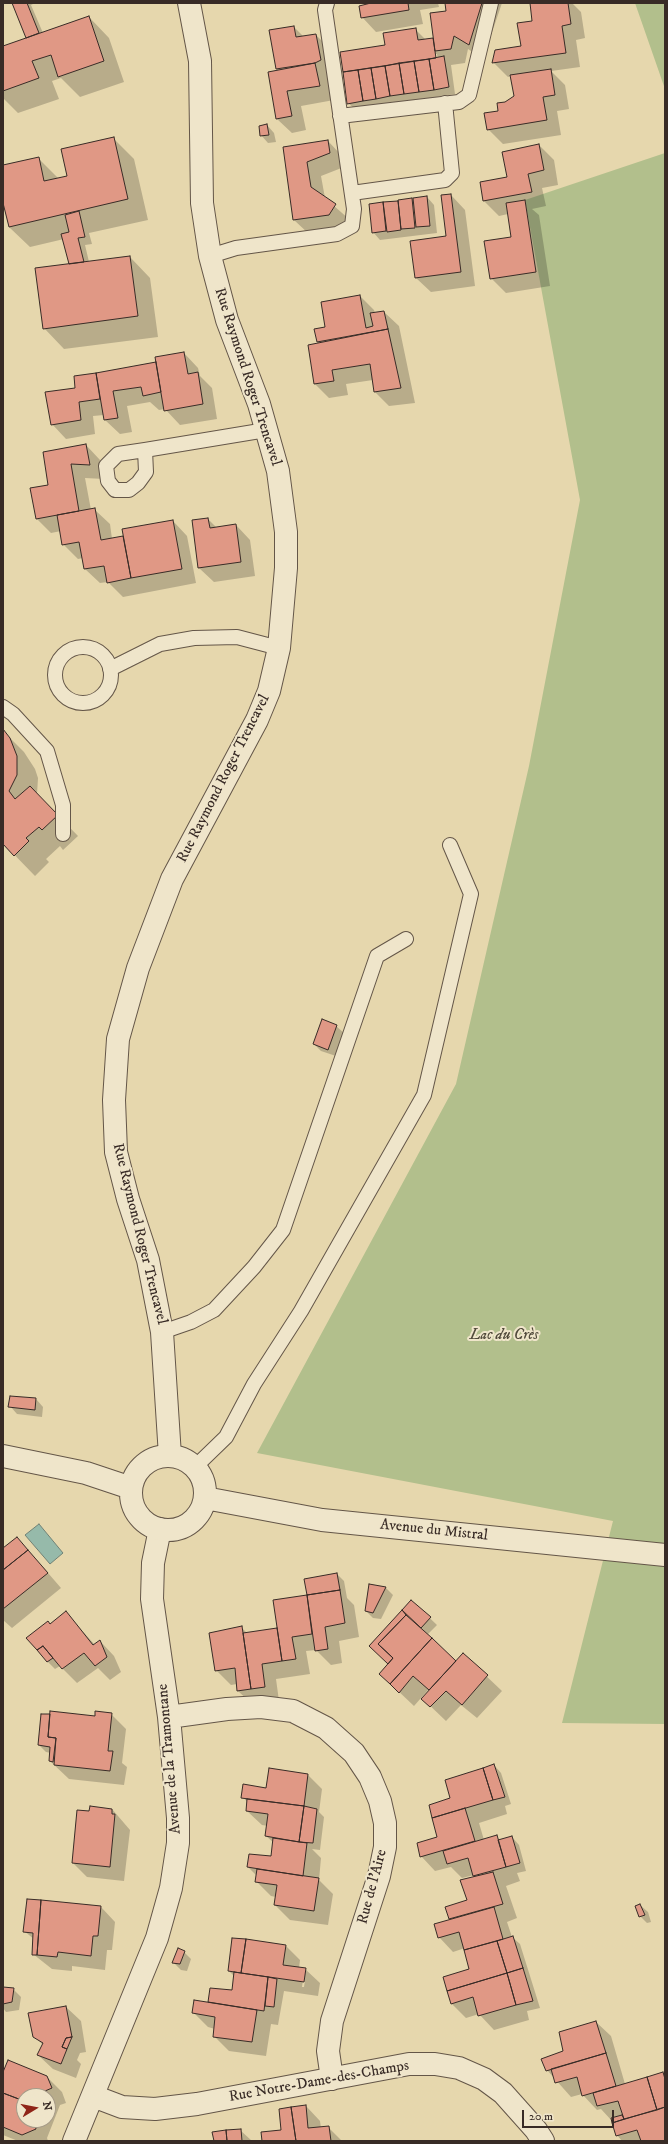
<!DOCTYPE html>
<html>
<head>
<meta charset="utf-8">
<style>
  body { margin:0 }
  #map { position:relative; width:668px; height:2144px; overflow:hidden; background:#e6d7ad; font-family:"IM FELL DW Pica",serif }
  canvas { display:block }
  .frame { position:absolute; inset:0; border:4px solid #382b26; pointer-events:none }
  .north { position:absolute; left:16px; top:2088px; width:40px; height:40px; box-sizing:border-box; background:#efe5ca; border:1px solid #a69b88; border-radius:50%; rotate:80deg; font-size:11px; font-weight:700; line-height:16px; text-align:center; color:#382b26 }
  .north::after { content:''; display:block; margin:auto; width:14px; height:18px; background:#8f2418; clip-path:polygon(50% 0,100% 100%,50% 72%,0 100%) }
  .scale { position:absolute; left:522px; top:2110px; width:92px; height:18px; box-sizing:border-box; border:2px solid #382b26; border-top:0; padding-left:5px; font-size:12px; line-height:14px; white-space:nowrap; color:#382b26; -webkit-text-stroke:3px #efe5ca; paint-order:stroke }
</style>
</head>
<body>
<div id="map">
<canvas width="668" height="2144"></canvas>
<div class="frame"></div>
<div class="north">N</div>
<div class="scale">20 m</div>
</div>
<script>
const c = document.querySelector('canvas').getContext('2d');
c.lineJoin = 'round';
function fill(path, color) {
  c.fillStyle = color;
  c.fill(path, 'evenodd');
}
function poly(rows) {
  const path = new Path2D();
  for (const r of rows) {
    if (r.length === 3) {
      path.moveTo(r[0] + r[2], r[1]);
      path.arc(r[0], r[1], r[2], 0, 2 * Math.PI);
      continue;
    }
    path.moveTo(r[0], r[1]);
    for (let i = 2; i < r.length; i += 2) path.lineTo(r[i], r[i + 1]);
  }
  return path;
}
function trace(path, color, width, dash) {
  c.strokeStyle = color;
  c.lineWidth = width;
  c.lineCap = dash ? 'butt' : 'round';
  c.setLineDash(dash || []);
  c.stroke(path);
}
function write(font, color, halo, rows, align = 'center') {
  c.font = font + ' "IM FELL DW Pica",serif';
  c.lineWidth = 4;
  c.setLineDash([]);
  c.textBaseline = 'middle';
  c.strokeStyle = halo;
  c.fillStyle = color;
  for (const [text, x, y, turn = 0] of rows) {
    c.save();
    c.translate(x, y);
    c.rotate((+turn || 0) * Math.PI / 180);
    c.textAlign = isNaN(turn) ? turn : align;
    if (halo) c.strokeText(text, 0, 0);
    c.fillText(text, 0, 0);
    c.restore();
  }
}
const green = poly([
  [635,3,665,3,665,89],
  [665,153,665,1724,562,1723,613,1521,257,1453,456,1084,529,766,580,500,525,200]
]);
const water = poly([
  [39,1524,63,1553,50,1564,25,1535,39,1524]
]);
const shadow = poly([
  [13,3,35,3,31,5,43,33,89,17,109,38,124,82,80,97,61,78,52,81,59,99,18,113,3,98,3,47,28,38],
  [372,3,438,3,439,7,420,10,423,24,376,32,362,17],
  [446,3,502,3,483,59,468,49,465,63,451,65,455,94,356,110,348,103,344,72,416,30,426,40,434,39,448,12],
  [435,54,437,54,438,62],
  [531,3,572,3,581,12,585,38,576,40,580,67,551,71,565,85,569,109,557,111,561,135,503,144,488,129,505,103,515,96,511,76,508,77,493,62,522,47,533,22],
  [294,27,304,37,316,35,331,50,334,100,301,106,306,130,292,133,277,119,269,73,277,70,270,31],
  [267,125,274,133,276,142,268,143,261,135],
  [113,138,134,159,148,220,89,233,92,244,85,245,89,262,130,257,150,278,158,337,64,349,44,328,70,265,64,239,30,247,9,227,3,199,3,166,38,158,59,179,68,176],
  [328,141,342,156,344,167,321,176,325,198,350,220,343,229,309,234,294,220,284,147],
  [539,145,554,160,558,185,542,188,546,206,532,209,539,215,550,286,506,293,491,278,512,238,508,214,499,216,484,201,481,183,508,177],
  [451,195,465,210,475,286,431,292,416,278,448,237],
  [427,197,434,205,437,233,380,240,373,232,370,204,412,199,415,202],
  [360,296,374,310,375,313,384,312,399,326,415,403,389,406,375,392,373,380,346,384,348,395,329,398,314,383,318,343,315,330,326,328],
  [184,353,198,368,200,376,212,388,217,419,180,425,165,409,159,410,150,402,127,406,132,432,120,434,105,420,104,415,93,416,95,434,66,439,52,424,76,388,75,377,157,363],
  [86,445,100,460,104,479,85,478,91,510,95,510,110,524,112,539,173,521,187,536,196,583,123,597,108,582,100,583,85,569,83,558,78,559,63,544,61,531,51,533,36,518,49,485],
  [208,519,217,528,236,525,250,540,255,576,214,582,199,568],
  [3,731,24,752,35,769,38,778,37,794,78,836,63,850,60,846,46,859,49,862,35,876,3,843],
  [336,1026,344,1033,336,1056,321,1051,314,1044],
  [11,1397,36,1399,43,1407,42,1417,17,1414,10,1406],
  [3,1550,42,1566,61,1588,12,1628,3,1620],
  [337,1574,344,1581,347,1598,354,1605,359,1637,339,1641,342,1663,331,1665,316,1650,306,1651,310,1674,276,1679,279,1701,253,1705,238,1691,237,1684,231,1685,216,1670,241,1627,247,1633,278,1629,274,1601,309,1595],
  [370,1585,386,1588,393,1595,381,1619,373,1618,366,1611],
  [412,1601,437,1625,427,1635,456,1662,463,1654,502,1691,477,1718,461,1705,446,1721,423,1699,430,1691,428,1690,414,1706,395,1688,389,1664,370,1646],
  [66,1613,95,1645,100,1641,114,1656,121,1672,110,1680,98,1668,77,1683,60,1666,55,1669,48,1662,48,1622,51,1625],
  [111,1714,126,1729,122,1763,127,1767,124,1785,69,1779,50,1761,51,1753,46,1752,39,1745,95,1717],
  [494,1765,501,1773,511,1804,505,1806,507,1814,479,1823,484,1840,496,1837,500,1840,512,1837,519,1845,526,1871,517,1873,520,1881,506,1886,517,1918,507,1922,512,1937,520,1944,540,2008,527,2011,529,2020,494,2030,479,2014,466,2018,451,2003,471,1969,465,1948,453,1952,439,1937,450,1920,447,1907,468,1901,474,1875,462,1878,451,1867,435,1871,421,1856,438,1837,451,1799],
  [308,1775,322,1789,319,1812,324,1817,320,1850,312,1849,321,1858,319,1880,333,1894,328,1925,290,1920,275,1905,276,1897,271,1896,256,1881,257,1876,248,1867,272,1857,274,1843,266,1836,268,1826,262,1825,247,1811,248,1803,243,1797],
  [112,1809,130,1830,124,1881,87,1877,73,1863,90,1812],
  [640,1905,648,1912,651,1922,647,1923,640,1916],
  [101,1907,115,1922,112,1950,107,1950,105,1970,72,1966,72,1971,52,1969,33,1954,34,1939,24,1931],
  [286,1946,300,1960,299,1968,305,1969,320,1983,318,1996,284,1991,278,2025,271,2024,266,2056,229,2051,214,2036,215,2029,208,2027,194,2013,208,2003,211,1989,233,1991,235,1977,229,1971],
  [303,1980,305,1980,304,1987,302,1987],
  [184,1952,191,1959,187,1971,181,1970,174,1963],
  [3,1988,13,1989,21,1997,19,2010,6,2012,3,2008],
  [66,2007,81,2021,86,2052,80,2053,77,2060,81,2064,76,2078,53,2069,38,2055,43,2045,34,2036],
  [596,2022,611,2036,625,2084,663,2073,665,2076,665,2141,622,2141,617,2135,612,2121,601,2109,597,2110,582,2094,571,2097,547,2070],
  [3,2075,47,2077,62,2092,66,2103,60,2105,47,2138,48,2141,18,2141,3,2135],
  [24,2096,48,2096,48,2120,24,2120],
  [306,2106,320,2121,321,2128,328,2127,342,2141,263,2141,282,2131],
  [240,2130,252,2141,215,2141]
]);
const building = poly([
  [12,3,27,3,39,33,26,38,12,3],
  [371,3,408,3,409,10,361,18,359,6,371,3],
  [445,3,482,3,469,45,454,36,451,49,435,51,430,13,446,11,445,3],
  [530,3,568,3,571,24,562,26,566,53,492,63,495,50,521,46,517,23,532,21,530,3],
  [89,16,104,61,58,77,51,55,32,61,39,78,3,91,3,46,89,16],
  [294,26,296,37,316,34,321,60,315,63,276,69,269,30,294,26],
  [416,28,418,40,433,38,436,58,343,72,340,52,385,45,383,33,416,28],
  [444,56,449,87,434,90,429,59,444,56],
  [429,59,434,90,419,92,414,61,429,59],
  [414,61,419,92,404,94,399,63,414,61],
  [315,63,320,86,287,91,292,116,276,119,268,72,315,63],
  [399,63,404,94,390,96,385,66,399,63],
  [385,66,390,96,376,99,371,68,385,66],
  [371,68,376,99,363,101,358,70,371,68],
  [551,69,555,95,543,97,547,120,487,130,484,113,498,111,497,103,505,102,514,96,510,75,551,69],
  [358,70,363,101,347,104,343,72,358,70],
  [267,124,269,135,260,136,259,126,267,124],
  [114,137,128,199,9,227,3,203,3,165,39,157,44,181,67,176,61,149,114,137],
  [328,140,330,153,307,162,311,187,336,204,329,215,293,220,283,147,328,140],
  [539,144,544,170,528,174,532,192,483,201,480,182,507,177,502,152,539,144],
  [451,194,461,272,415,278,410,241,446,236,441,195,451,194],
  [427,196,430,226,416,227,413,198,427,196],
  [412,198,415,228,401,229,398,200,412,198],
  [525,200,536,272,490,279,484,241,511,237,506,203,525,200],
  [398,201,401,230,387,232,383,202,398,201],
  [383,202,386,231,372,233,369,204,383,202],
  [79,211,85,237,78,238,84,262,69,264,61,234,69,232,65,215,79,211],
  [130,256,138,316,43,329,35,268,130,256],
  [360,295,366,328,373,326,370,313,384,311,388,329,317,342,314,329,325,327,321,302,360,295],
  [388,329,401,388,374,392,370,364,332,370,334,381,314,384,308,345,388,329],
  [184,352,188,374,198,372,203,404,164,411,155,357,184,352],
  [156,362,161,392,143,396,141,387,113,391,118,418,104,420,96,373,156,362],
  [96,373,100,399,79,402,81,420,51,425,45,392,75,388,74,376,96,373],
  [86,444,90,465,71,464,79,511,36,519,30,488,48,485,43,452,86,444],
  [95,508,101,540,123,536,131,578,107,583,104,566,84,569,79,542,62,545,57,515,95,508],
  [208,518,210,528,236,524,241,562,198,568,192,520,208,518],
  [173,520,182,569,131,578,122,529,173,520],
  [3,729,10,738,17,756,17,775,9,791,15,799,30,786,58,815,42,830,39,827,26,838,29,841,14,856,3,844,3,729],
  [322,1019,337,1025,328,1050,313,1044,322,1019],
  [10,1396,36,1398,35,1410,8,1407,10,1396],
  [17,1537,28,1550,3,1570,3,1548,17,1537],
  [28,1550,48,1573,3,1609,3,1570,28,1550],
  [337,1573,340,1590,307,1595,304,1579,337,1573],
  [369,1584,386,1587,373,1613,365,1611,369,1584],
  [340,1590,345,1623,325,1627,328,1649,315,1651,307,1595,340,1590],
  [307,1595,312,1634,292,1637,296,1659,282,1661,273,1600,307,1595],
  [411,1600,431,1617,421,1628,402,1610,411,1600],
  [402,1610,406,1615,378,1644,393,1658,388,1664,369,1646,402,1610],
  [66,1611,93,1645,100,1640,107,1657,95,1666,84,1653,62,1669,43,1646,37,1650,26,1638,48,1621,50,1624,66,1611],
  [406,1615,432,1638,390,1684,379,1674,393,1658,378,1644,406,1615],
  [242,1626,251,1689,237,1691,235,1668,215,1671,209,1633,242,1626],
  [277,1628,282,1661,262,1664,265,1687,251,1689,243,1633,277,1628],
  [432,1638,456,1661,429,1690,413,1676,399,1693,390,1684,432,1638],
  [43,1646,53,1658,47,1662,37,1650,43,1646],
  [463,1653,488,1675,462,1705,446,1691,430,1707,421,1699,463,1653],
  [50,1711,95,1716,95,1711,112,1713,108,1751,113,1751,110,1771,54,1765,56,1738,48,1737,50,1711],
  [41,1714,50,1714,48,1737,56,1738,53,1762,49,1761,50,1747,38,1745,41,1714],
  [494,1764,505,1797,493,1800,483,1768,494,1764],
  [269,1768,308,1774,304,1806,241,1798,243,1784,266,1788,269,1768],
  [483,1768,493,1800,432,1818,429,1805,450,1798,445,1780,483,1768],
  [247,1799,304,1806,299,1842,265,1836,268,1814,246,1811,247,1799],
  [90,1806,112,1809,112,1814,115,1814,110,1867,72,1863,77,1810,89,1811,90,1806],
  [304,1806,317,1809,313,1843,299,1842,304,1806],
  [465,1808,475,1841,420,1857,417,1843,437,1837,432,1818,465,1808],
  [497,1835,506,1867,473,1876,468,1858,447,1864,443,1851,497,1835],
  [512,1836,520,1863,506,1867,498,1840,512,1836],
  [273,1838,307,1843,303,1876,247,1867,249,1854,271,1856,273,1838],
  [257,1869,319,1878,314,1911,274,1905,277,1885,255,1882,257,1869],
  [493,1872,503,1904,449,1919,445,1907,467,1900,460,1880,493,1872],
  [27,1899,41,1900,37,1955,32,1955,33,1933,23,1932,27,1899],
  [41,1900,101,1906,98,1936,93,1936,91,1956,58,1952,57,1957,37,1955,41,1900],
  [640,1904,645,1915,639,1917,635,1906,640,1904],
  [494,1907,503,1939,464,1950,459,1932,438,1938,434,1924,494,1907],
  [513,1936,523,1968,507,1973,497,1941,513,1936],
  [232,1938,246,1939,241,1973,228,1971,232,1938],
  [246,1939,286,1945,283,1965,306,1968,304,1982,241,1973,246,1939],
  [497,1941,507,1973,447,1991,443,1977,469,1969,464,1950,497,1941],
  [178,1948,185,1951,180,1964,172,1963,178,1948],
  [523,1968,533,2001,516,2005,507,1973,523,1968],
  [234,1972,268,1977,264,2011,208,2002,210,1988,232,1990,234,1972],
  [507,1973,516,2005,478,2016,473,1997,451,2004,447,1991,507,1973],
  [268,1977,277,1979,274,2007,265,2006,268,1977],
  [3,1987,14,1988,12,2002,3,2004,3,1987],
  [194,2000,257,2010,252,2042,213,2037,215,2017,192,2013,194,2000],
  [66,2006,72,2037,66,2038,62,2047,67,2049,61,2064,37,2055,43,2043,33,2037,28,2013,66,2006],
  [596,2021,606,2053,546,2071,541,2059,563,2051,559,2032,596,2021],
  [72,2037,67,2049,62,2047,66,2038,72,2037],
  [606,2053,616,2086,582,2096,577,2077,555,2083,551,2069,606,2053],
  [8,2060,47,2076,52,2088,45,2091,43,2096,24,2096,24,2101,3,2093,3,2072,8,2060],
  [663,2072,665,2079,665,2107,657,2110,647,2077,663,2072],
  [647,2077,657,2110,624,2119,618,2101,597,2106,593,2093,647,2077],
  [3,2093,24,2101,24,2120,34,2120,36,2129,22,2135,3,2127,3,2093],
  [306,2105,308,2128,329,2126,331,2141,296,2141,291,2107,306,2105],
  [291,2107,296,2141,262,2141,261,2132,281,2130,279,2109,291,2107],
  [665,2107,665,2141,641,2141,637,2130,616,2136,612,2123,665,2107],
  [622,2115,624,2119,612,2123,611,2118,622,2115],
  [241,2129,242,2141,227,2141,226,2130,241,2129],
  [226,2130,227,2141,214,2141,212,2132,226,2130]
]);
const service = poly([
  [340,116,459,102,469,95,491,3],
  [352,193,445,180,452,173,445,103],
  [210,256,236,248,337,234,352,226,354,209,325,10,327,3],
  [145,450,146,472,138,483,129,490,115,490,108,481,106,466,118,454,145,450,266,430],
  [83,675,28],
  [110,669,160,644,194,638,237,637,279,648],
  [3,707,13,714,47,751,63,805,63,834],
  [162,1332,191,1322,214,1310,254,1267,283,1230,377,956,406,939],
  [195,1467,226,1437,254,1384,301,1311,424,1095,471,894,450,845]
]);
const minor = poly([
  [170,1456,162,1332,148,1260,128,1199,116,1152,114,1100,118,1039,138,968,172,879,257,720,269,691,279,648,286,568,286,532,278,471,259,404,227,320,210,256,202,203,200,61,189,3],
  [169,1717,227,1709,261,1707,293,1711,326,1728,354,1753,370,1777,380,1801,385,1823,385,1847,379,1876,332,2021,328,2051,332,2079],
  [93,2096,122,2107,155,2109,197,2104,409,2064,435,2064,459,2068,484,2079,503,2093,536,2130,543,2141],
  [74,2141,157,1938,171,1888,178,1843,178,1818,169,1717,152,1599,153,1563,160,1529]
]);
const tertiary = poly([
  [3,1456,86,1473,131,1488],
  [168,1493,37],
  [205,1498,322,1520,665,1555]
]);
const streetNames = [
  ["Rue Raymond Roger Trencavel",247,377,72],
  ["Rue Raymond Roger Trencavel",224,779,-63],
  ["Rue Raymond Roger Trencavel",139,1234,76],
  ["Avenue du Mistral",434,1531,6],
  ["Avenue de la Tramontane",170,1759,-95],
  ["Rue de l'Aire",373,1887,-75],
  ["Rue Notre-Dame-des-Champs",319,2082,-10]
];
const parkNames = [
  ["Lac du Crès",504,1336]
];
fill(green, '#b2bf8c');
fill(water, '#96baaa');
trace(water, '#708175', 1);
fill(shadow, '#0003');
fill(building, '#e09885');
trace(building, '#382b26', 1);
trace(service, '#645648', 16);
trace(minor, '#645648', 24);
trace(tertiary, '#645648', 24);
trace(service, '#efe5ca', 14);
trace(minor, '#efe5ca', 22);
trace(tertiary, '#efe5ca', 22);
write('15px', '#382b26', '#efe5ca', streetNames);
write('italic 15px', '#50493a', '#efe5ca', parkNames);
</script>
</body>
</html>
